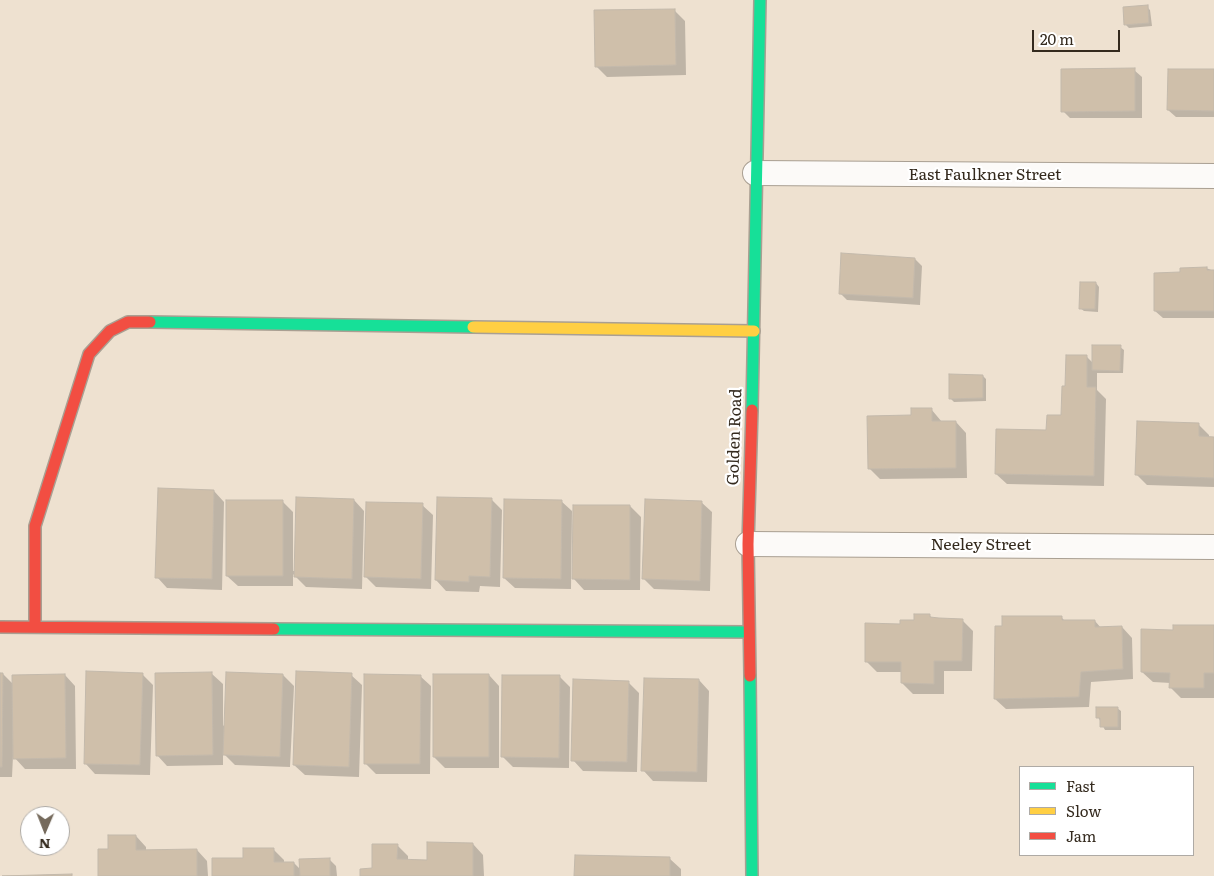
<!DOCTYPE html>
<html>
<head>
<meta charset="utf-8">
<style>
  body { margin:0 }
  #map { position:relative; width:1214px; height:876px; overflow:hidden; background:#eee1d0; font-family:Literata,serif }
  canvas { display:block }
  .legend { position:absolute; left:1019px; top:766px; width:175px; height:90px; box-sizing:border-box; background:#fff; border:1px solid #aeaaa5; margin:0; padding:6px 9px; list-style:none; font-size:15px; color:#342a1e }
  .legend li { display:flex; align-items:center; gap:10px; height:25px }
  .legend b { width:25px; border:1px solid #aeaaa5 }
  .north { position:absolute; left:20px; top:806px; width:50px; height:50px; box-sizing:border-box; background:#fff; border:1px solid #aeaaa5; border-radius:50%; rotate:181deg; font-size:14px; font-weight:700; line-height:20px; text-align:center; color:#342a1e }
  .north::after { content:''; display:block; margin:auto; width:18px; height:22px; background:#756a5c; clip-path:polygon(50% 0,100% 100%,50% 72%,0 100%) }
  .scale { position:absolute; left:1032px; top:30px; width:88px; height:22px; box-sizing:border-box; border:2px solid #342a1e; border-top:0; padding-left:6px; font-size:15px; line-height:18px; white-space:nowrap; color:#342a1e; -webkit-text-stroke:4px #fff; paint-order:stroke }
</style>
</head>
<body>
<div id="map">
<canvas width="1214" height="876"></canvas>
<ul class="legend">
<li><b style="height:6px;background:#16e098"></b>Fast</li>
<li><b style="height:6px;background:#ffcf43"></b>Slow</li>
<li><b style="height:6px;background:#f24e42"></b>Jam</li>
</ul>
<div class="north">N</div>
<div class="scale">20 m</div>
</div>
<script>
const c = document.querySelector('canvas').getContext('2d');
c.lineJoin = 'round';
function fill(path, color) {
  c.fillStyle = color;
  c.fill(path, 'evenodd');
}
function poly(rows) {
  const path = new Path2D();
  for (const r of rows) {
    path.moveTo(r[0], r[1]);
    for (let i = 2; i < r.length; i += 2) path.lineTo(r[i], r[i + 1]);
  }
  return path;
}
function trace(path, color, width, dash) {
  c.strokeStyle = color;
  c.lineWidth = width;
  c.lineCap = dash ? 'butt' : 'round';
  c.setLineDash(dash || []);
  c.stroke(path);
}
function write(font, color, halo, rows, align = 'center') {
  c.font = font + ' Literata,serif';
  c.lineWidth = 4.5;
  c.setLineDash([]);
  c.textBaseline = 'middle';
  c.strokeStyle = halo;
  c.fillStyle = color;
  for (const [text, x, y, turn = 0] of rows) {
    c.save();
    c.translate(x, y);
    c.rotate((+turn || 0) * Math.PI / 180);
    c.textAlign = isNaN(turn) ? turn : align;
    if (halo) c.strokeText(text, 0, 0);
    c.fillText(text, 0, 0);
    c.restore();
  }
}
const shadow = poly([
  [1147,7,1150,10,1152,26,1129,28,1126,25],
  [674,10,685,21,686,75,607,77,596,66],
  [1134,70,1142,77,1142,118,1070,118,1063,111],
  [1214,71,1214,117,1176,117,1168,110],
  [915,259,922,266,920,305,847,300,840,293],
  [1206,268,1214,271,1214,318,1163,318,1155,311,1181,274],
  [1096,283,1099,287,1098,312,1084,311,1080,308],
  [1120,347,1124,350,1123,373,1097,373,1097,390,1106,399,1104,486,1007,484,996,474,1062,416,1067,387,1087,357,1093,363],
  [983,376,986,379,986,401,954,402,950,398],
  [931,409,942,422,956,422,966,433,967,478,880,479,869,468,912,416],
  [1198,424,1209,435,1209,438,1214,438,1214,487,1147,485,1136,474],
  [214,491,224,502,222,590,167,588,157,577],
  [354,500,364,511,362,589,306,587,293,574,293,586,238,586,227,576,283,502,293,512,293,571,295,571],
  [492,500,502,510,500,587,480,586,479,592,446,591,436,580],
  [561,501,572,511,571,589,515,588,504,578],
  [701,502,712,512,710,591,654,589,644,579],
  [422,505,433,515,431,589,376,587,365,576],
  [630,506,641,517,640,590,584,590,574,579],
  [929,615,932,618,962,620,973,631,972,671,944,671,944,694,913,694,902,683,902,672,877,672,866,661,901,625],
  [1061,617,1065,621,1095,621,1101,628,1122,627,1132,638,1133,679,1091,682,1089,707,1006,709,995,699],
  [1214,628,1214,698,1181,698,1171,688,1171,683,1153,682,1142,672,1175,631],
  [0,674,3,674,14,685,65,675,75,686,76,769,25,769,13,756,12,777,0,777],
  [142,674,153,685,150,775,95,774,85,763],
  [212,674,223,684,223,726,283,675,294,686,290,767,235,765,223,753,223,765,167,766,157,755],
  [351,675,362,685,359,777,305,775,294,765],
  [489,675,499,686,499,768,445,768,434,757],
  [420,676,431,686,430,774,376,774,365,763],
  [559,676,570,687,569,768,513,767,503,757],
  [699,680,709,691,707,782,653,781,643,770],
  [628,682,639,693,637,772,583,771,573,760],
  [1117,708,1121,711,1121,730,1105,730,1098,717],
  [136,836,146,847,146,851,197,850,207,861,208,876,100,876],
  [473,844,483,855,484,876,361,876,373,870,397,845,408,856,408,861,428,861],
  [273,849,284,860,284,863,294,863,301,870,329,859,336,866,337,876,214,876,245,860],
  [670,859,681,869,681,876,575,876]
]);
const building = poly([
  [1148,5,1149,23,1124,25,1123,7,1148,5],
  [675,9,676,65,595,67,594,10,675,9],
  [1135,68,1135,111,1061,112,1061,69,1135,68],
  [1168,69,1214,69,1214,111,1167,110,1168,69],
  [841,253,915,258,913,298,839,294,841,253],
  [1207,267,1207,270,1214,270,1214,311,1154,311,1154,273,1180,272,1180,268,1207,267],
  [1080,282,1096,282,1095,309,1079,309,1080,282],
  [1092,345,1121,345,1120,371,1092,370,1092,345],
  [1066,355,1087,355,1087,387,1096,387,1094,476,995,474,996,429,1046,430,1047,415,1061,415,1062,386,1065,386,1066,355],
  [949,374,983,375,983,398,949,399,949,374],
  [911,408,932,408,932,421,956,421,956,468,868,469,867,416,911,415,911,408],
  [1137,421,1199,423,1199,436,1214,437,1214,478,1135,475,1137,421],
  [158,488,214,490,212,579,155,578,158,488],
  [296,497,354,499,352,579,294,577,296,497],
  [437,497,492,498,490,577,469,576,469,582,435,580,437,497],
  [504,499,562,500,561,579,503,578,504,499],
  [645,499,702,501,700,581,642,579,645,499],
  [226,500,283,500,283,576,226,576,226,500],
  [366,502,423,503,421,579,364,577,366,502],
  [573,505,630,505,630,580,572,579,573,505],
  [914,614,930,614,930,617,939,618,963,619,962,661,934,661,934,684,901,683,901,662,865,662,865,623,900,624,900,620,914,620,914,614],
  [1002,616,1062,616,1062,620,1095,620,1095,627,1122,626,1123,669,1081,672,1079,697,994,699,995,626,1002,626,1002,616],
  [1173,625,1214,625,1214,673,1204,673,1204,688,1169,688,1170,673,1141,672,1141,629,1173,630,1173,625],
  [86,671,143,673,140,765,84,764,86,671],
  [296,671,352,673,349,767,293,765,296,671],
  [212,672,213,755,156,756,155,673,212,672],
  [226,672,283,674,280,757,223,755,226,672],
  [0,673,3,673,2,767,0,767,0,673],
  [65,674,66,758,13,759,12,675,65,674],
  [364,674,421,675,420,764,364,764,364,674],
  [433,674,489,674,489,757,433,757,433,674],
  [502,675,560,675,559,758,501,757,502,675],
  [644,678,699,679,697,772,641,771,644,678],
  [573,679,629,681,627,762,571,761,573,679],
  [1096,707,1118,707,1118,727,1100,727,1100,718,1096,718,1096,707],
  [108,835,136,835,136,850,197,849,197,876,98,876,98,849,108,849,108,835],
  [427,842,473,843,473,876,360,876,360,869,372,868,372,844,398,844,397,859,427,860,427,842],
  [243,848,274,848,274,862,294,862,294,876,212,876,212,858,243,858,243,848],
  [575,855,670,857,670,876,574,876,575,855],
  [330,858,330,876,300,876,299,859,330,858],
  [72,874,72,876,2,876,72,874]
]);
const street = poly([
  [755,173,1214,176],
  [748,544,1214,547]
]);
const fast = poly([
  [150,322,473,327],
  [752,410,760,0],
  [274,629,749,632],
  [750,676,752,876]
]);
const slow = poly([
  [473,327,754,331]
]);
const jam = poly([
  [0,627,274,629],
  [35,627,35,526,89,354,110,331,128,322,150,322],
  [750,676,748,544,752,410]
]);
const streetNames = [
  ["East Faulkner Street",985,175],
  ["Golden Road",735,437,-88],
  ["Neeley Street",981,545]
];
fill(shadow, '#0003');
fill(building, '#cfbfaa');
trace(building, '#c3b9ab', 1);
trace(street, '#a99f92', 26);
trace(fast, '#a99f92', 14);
trace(slow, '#a99f92', 14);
trace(jam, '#a99f92', 14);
trace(street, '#fcfaf8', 24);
trace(fast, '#16e098', 11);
trace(slow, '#ffcf43', 11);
trace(jam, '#f24e42', 11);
write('16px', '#342a1e', '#fff', streetNames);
</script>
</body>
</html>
